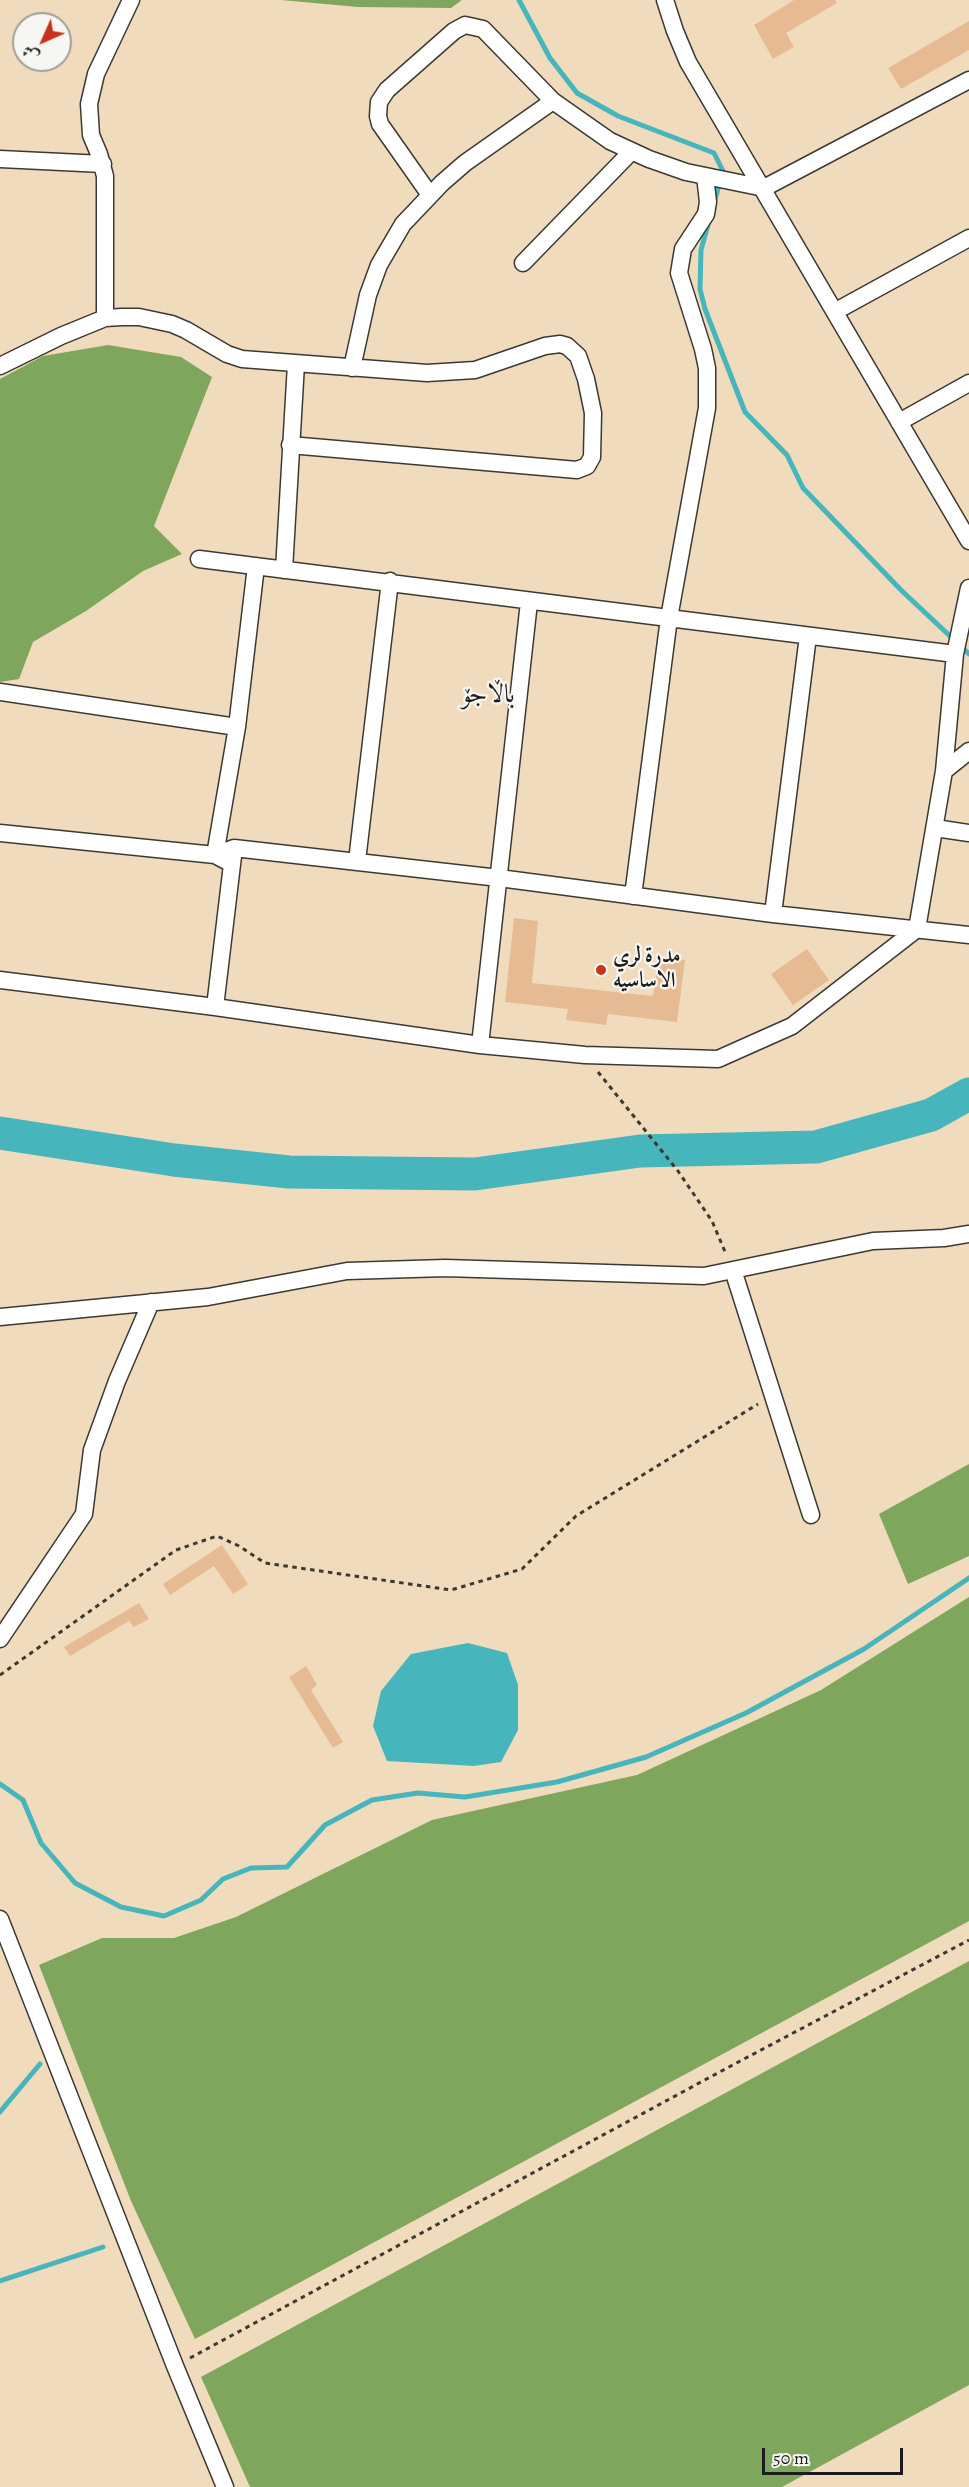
<!DOCTYPE html>
<html>
<head>
<meta charset="utf-8">
<style>
  body { margin:0 }
  #map { position:relative; width:969px; height:2487px; overflow:hidden; background:#f0dcbc; font-family:Alegreya,Amiri,serif }
  canvas { display:block }
  .north { position:absolute; left:12px; top:12px; width:60px; height:60px; box-sizing:border-box; background:#f6f6f2; border:2px solid #9f9f9c; border-radius:50%; rotate:225deg; font-size:16px; font-weight:700; line-height:24px; text-align:center; color:#1c1c1c }
  .north::after { content:''; display:block; margin:auto; width:21px; height:27px; background:#c8321e; clip-path:polygon(50% 0,100% 100%,50% 72%,0 100%) }
  .scale { position:absolute; left:762px; top:2448px; width:141px; height:27px; box-sizing:border-box; border:3px solid #1c1c1c; border-top:0; padding-left:8px; font-size:18px; line-height:21px; white-space:nowrap; color:#1c1c1c; -webkit-text-stroke:4px #f6f6f2; paint-order:stroke }
</style>
</head>
<body>
<div id="map">
<canvas width="969" height="2487"></canvas>
<div class="north">ش</div>
<div class="scale">50 m</div>
</div>
<script>
const c = document.querySelector('canvas').getContext('2d');
c.lineJoin = 'round';
function fill(path, color) {
  c.fillStyle = color;
  c.fill(path, 'evenodd');
}
function poly(rows) {
  const path = new Path2D();
  for (const r of rows) {
    path.moveTo(r[0], r[1]);
    for (let i = 2; i < r.length; i += 2) path.lineTo(r[i], r[i + 1]);
  }
  return path;
}
function trace(path, color, width, dash) {
  c.strokeStyle = color;
  c.lineWidth = width;
  c.lineCap = dash ? 'butt' : 'round';
  c.setLineDash(dash || []);
  c.stroke(path);
}
function write(font, color, halo, rows, align = 'center') {
  c.font = font + ' Alegreya,Amiri,serif';
  c.lineWidth = 4.5;
  c.setLineDash([]);
  c.textBaseline = 'middle';
  c.strokeStyle = halo;
  c.fillStyle = color;
  for (const [text, x, y, turn = 0] of rows) {
    c.save();
    c.translate(x, y);
    c.rotate((+turn || 0) * Math.PI / 180);
    c.textAlign = isNaN(turn) ? turn : align;
    if (halo) c.strokeText(text, 0, 0);
    c.fillText(text, 0, 0);
    c.restore();
  }
}
const forest = poly([
  [281,0,462,0,451,8,358,7],
  [108,345,181,357,212,377,154,526,182,554,143,571,86,611,33,642,19,679,0,682,0,379,43,356],
  [969,1464,969,1556,908,1584,879,1514],
  [969,1597,969,1921,195,2339,131,2201,39,1965,102,1938,174,1938,236,1917,432,1820,637,1775,821,1690],
  [969,1961,969,2385,782,2487,250,2487,201,2377]
]);
const water = poly([
  [468,1643,507,1653,518,1685,518,1730,501,1762,474,1766,387,1761,373,1726,381,1691,411,1654]
]);
const stream = poly([
  [519,0,550,58,577,93,618,116,714,153,723,171,714,203],
  [709,221,701,250,700,289,705,309,745,412,787,455,803,488,901,590,969,654],
  [0,1784,23,1800,41,1843,75,1883,121,1907,164,1916,201,1900,223,1879,251,1868,287,1867,325,1825,372,1800,418,1793,465,1797,557,1782,646,1757,746,1713,864,1649,969,1578],
  [0,2112,40,2064],
  [0,2281,103,2247]
]);
const river = poly([
  [0,1133,174,1160,289,1172,475,1174,640,1151,816,1147,931,1115,969,1094]
]);
const building = poly([
  [794,0,835,0,837,3,786,33,794,47,773,59,754,25],
  [969,21,969,50,901,89,888,68],
  [514,918,538,921,532,983,653,996,659,956,685,960,677,1022,608,1014,606,1025,566,1020,568,1009,505,1002],
  [807,949,829,980,793,1005,771,974],
  [222,1545,248,1584,233,1594,214,1566,170,1595,163,1584],
  [139,1603,149,1619,134,1627,129,1621,70,1656,64,1647],
  [306,1666,317,1685,311,1690,343,1742,333,1748,289,1677]
]);
const path = poly([
  [598,1072,678,1171,712,1221,726,1254],
  [0,1675,176,1550,217,1536,239,1546,265,1563,451,1590,522,1569,576,1516,758,1404],
  [190,2358,727,2068,969,1940]
]);
const minor = poly([
  [665,0,675,31,688,62,969,541],
  [0,159,103,164],
  [430,195,380,124,378,116,379,102,387,90,454,31,465,25,483,29,553,101,610,141,649,159,686,172,764,188,969,80],
  [523,263,631,152],
  [836,311,969,238],
  [105,318,105,176,99,154,91,135,89,104,96,74,131,0],
  [0,366,61,336,105,318,122,317,139,317,172,324,186,330,227,354,242,359,427,373,475,370,545,346,560,344,567,346,578,356,586,379,593,413,592,457,587,466,577,470,290,445],
  [352,368,368,295,379,265,403,224,442,183,465,163,553,101],
  [899,422,969,383],
  [199,559,955,654],
  [284,570,296,364],
  [0,692,237,727],
  [944,771,969,751],
  [935,828,969,833],
  [0,833,215,855,234,848,499,878,773,914,969,935],
  [357,861,390,581],
  [232,864,215,855,237,727,256,566],
  [633,896,669,618,707,408,707,368,703,349,679,273,683,249,706,214,708,202,705,176],
  [773,914,808,636],
  [0,980,215,1007,480,1045,585,1055,718,1059,792,1026,917,929,944,771,955,654,969,588],
  [215,1007,233,856],
  [480,1045,529,602],
  [733,1270,811,1515],
  [0,1317,208,1297,347,1271,445,1268,704,1276,873,1241,944,1238,969,1234],
  [0,1639,84,1514,92,1450,117,1381,151,1302],
  [0,1919,175,2366,225,2487]
]);
const markers = [
  [601,970,6,"#c8321e"]
];
const poiNames = [
  ["مدرة لري",613,957],
  ["الاساسیه",613,982]
];
const quarterNames = [
  ["باڵاجۆ",488,696]
];
fill(forest, '#7ea65d');
fill(water, '#46b5bc');
trace(stream, '#46b5bc', 5);
trace(river, '#46b5bc', 33);
fill(building, '#e6bb93');
trace(minor, '#3c3934', 19);
trace(path, '#3c3934', 3, [4.5, 4.5]);
trace(minor, '#fff', 16);
for (const [x, y, r, color] of markers) {
  const dot = new Path2D();
  dot.arc(x, y, r, 0, 2 * Math.PI);
  c.fillStyle = color;
  c.fill(dot);
  trace(dot, '#f6f6f2', 2);
}
write('bold 22px', '#1c1c1c', '#f6f6f2', poiNames, 'left');
write('26px', '#1c1c1c', '#f6f6f2', quarterNames);
</script>
</body>
</html>
